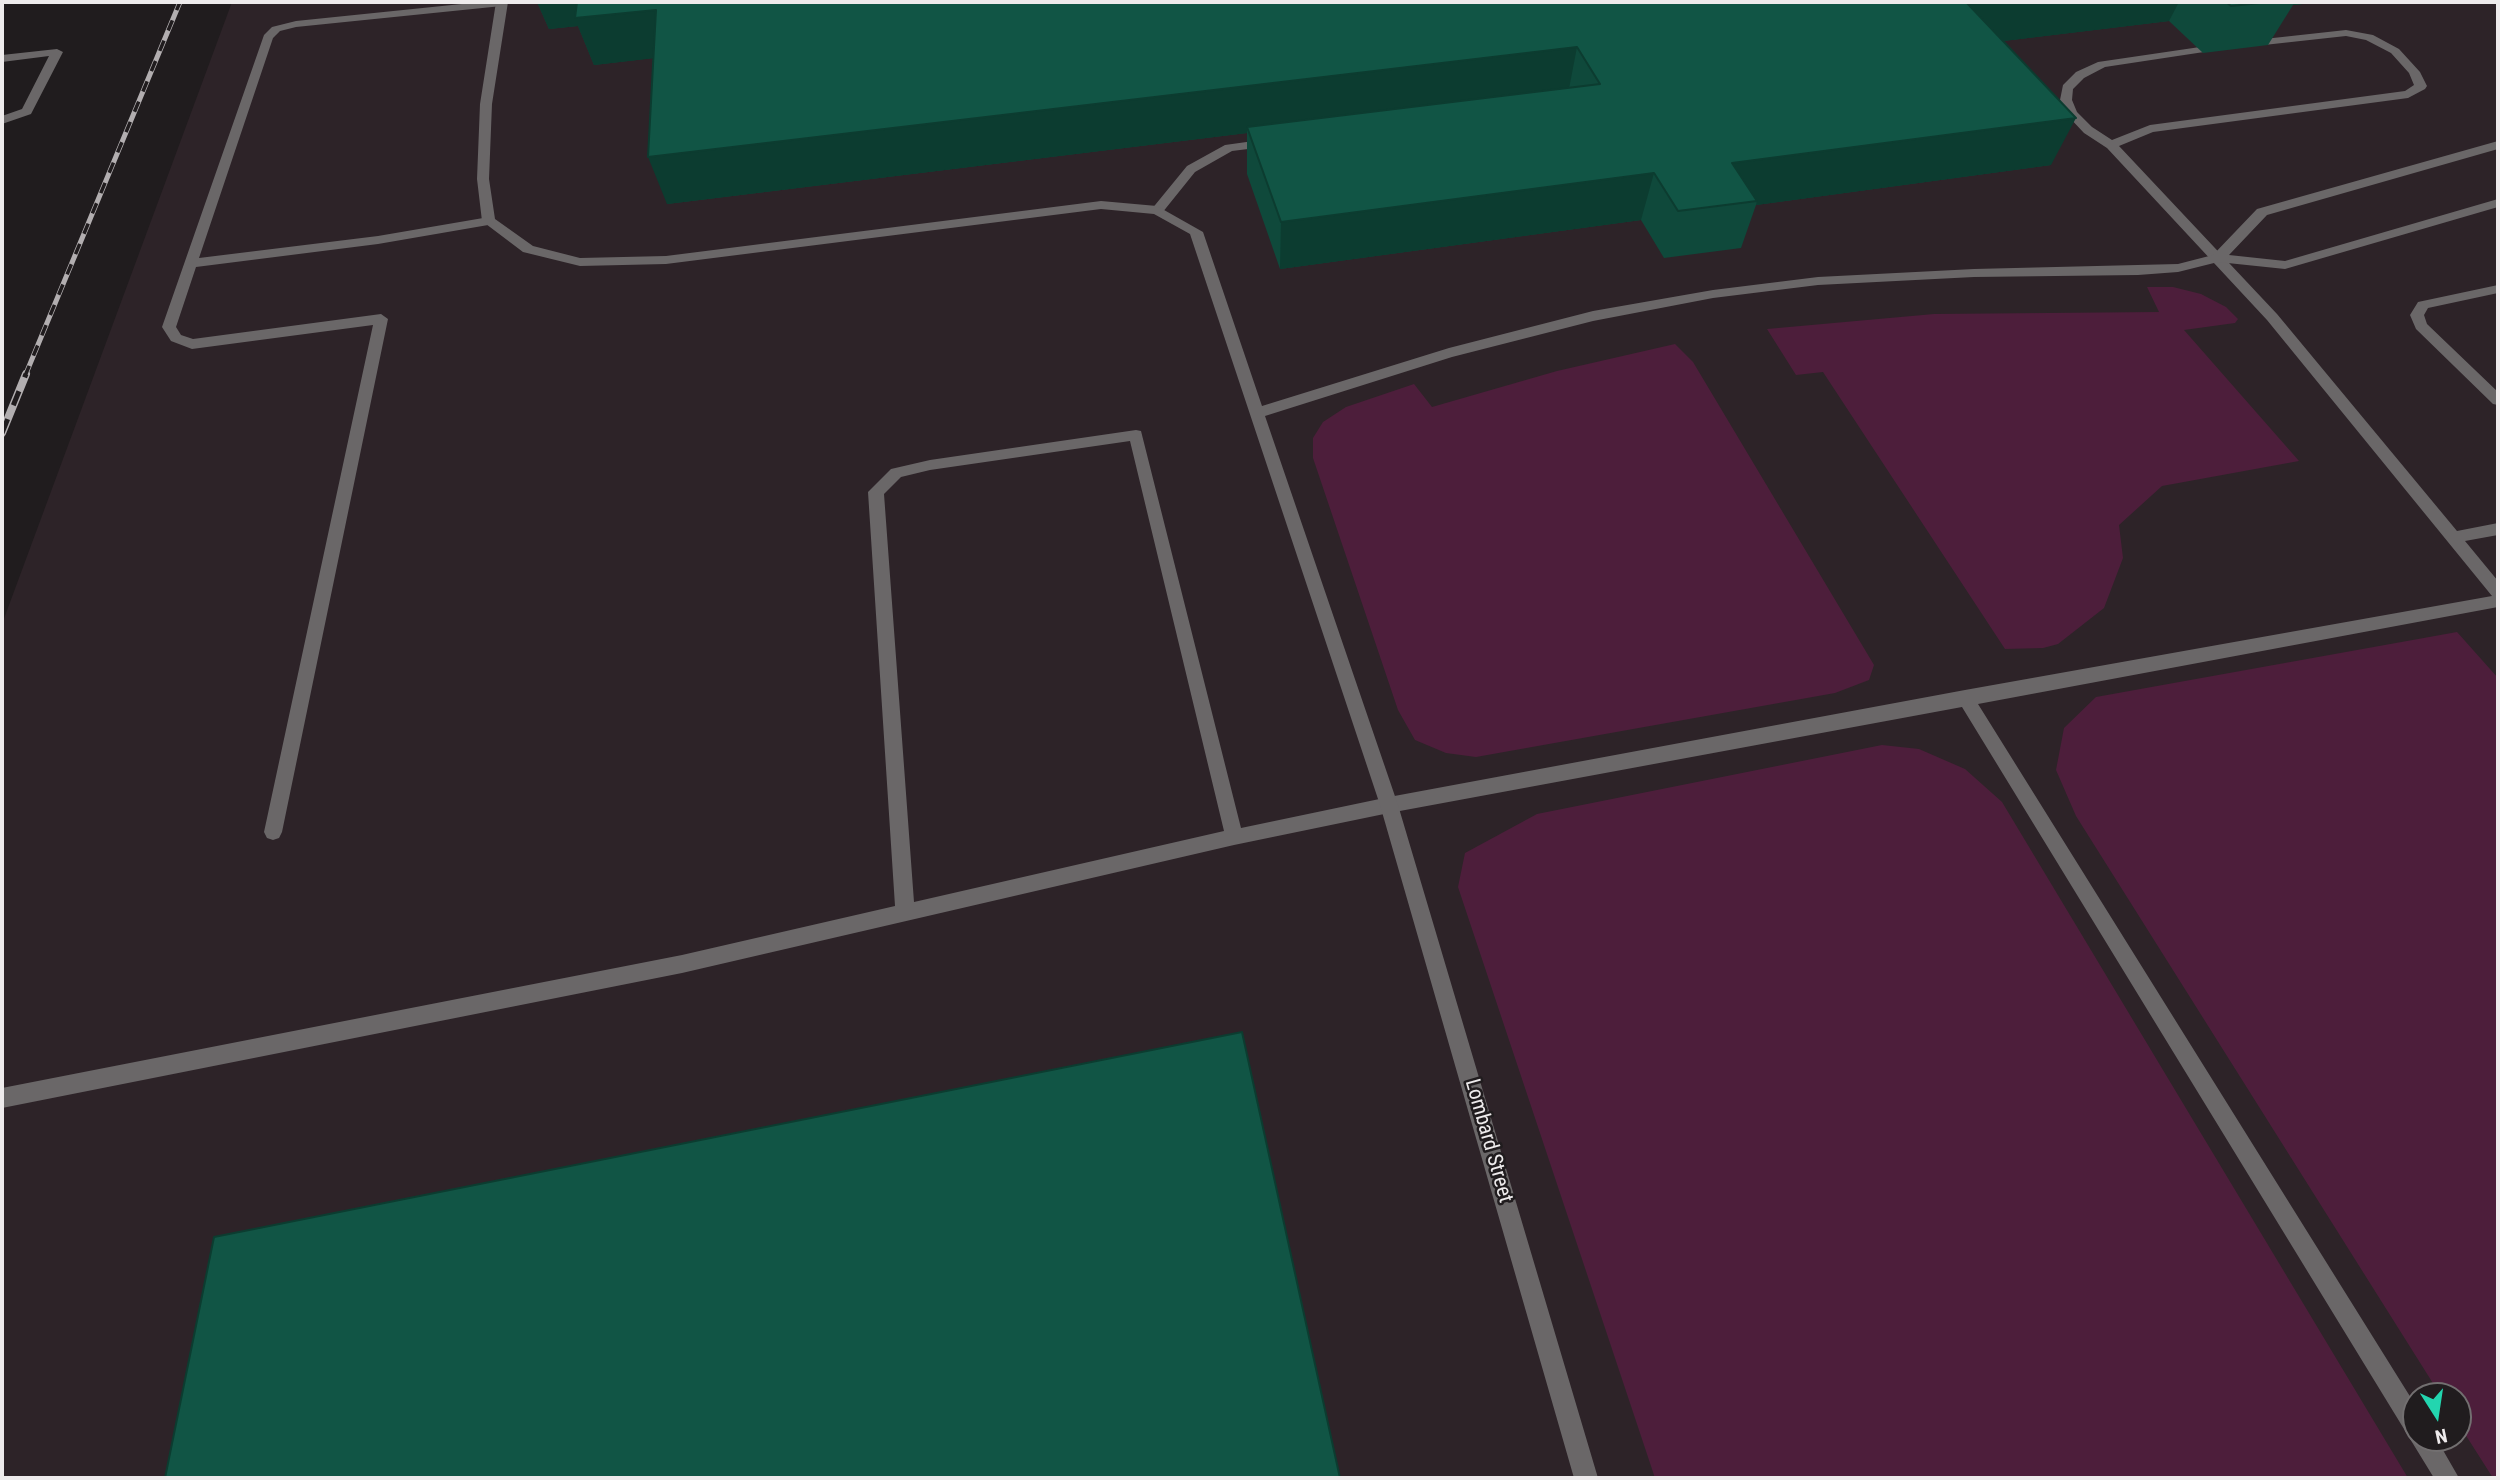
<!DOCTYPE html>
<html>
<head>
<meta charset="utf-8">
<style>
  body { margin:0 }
  #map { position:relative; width:2500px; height:1480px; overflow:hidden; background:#201c1e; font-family:"Roboto Condensed",sans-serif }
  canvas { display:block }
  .frame { position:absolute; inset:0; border:4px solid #eeebec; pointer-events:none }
  .north { position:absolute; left:2402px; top:1382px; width:70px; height:70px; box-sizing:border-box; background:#201c1e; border:2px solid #726f70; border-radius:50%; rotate:168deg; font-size:19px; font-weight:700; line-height:28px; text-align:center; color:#eeebec }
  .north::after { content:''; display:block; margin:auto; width:24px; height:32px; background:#23d5af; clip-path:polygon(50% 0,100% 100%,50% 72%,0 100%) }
</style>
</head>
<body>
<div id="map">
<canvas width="2500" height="1480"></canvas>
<div class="frame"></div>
<div class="north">N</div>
</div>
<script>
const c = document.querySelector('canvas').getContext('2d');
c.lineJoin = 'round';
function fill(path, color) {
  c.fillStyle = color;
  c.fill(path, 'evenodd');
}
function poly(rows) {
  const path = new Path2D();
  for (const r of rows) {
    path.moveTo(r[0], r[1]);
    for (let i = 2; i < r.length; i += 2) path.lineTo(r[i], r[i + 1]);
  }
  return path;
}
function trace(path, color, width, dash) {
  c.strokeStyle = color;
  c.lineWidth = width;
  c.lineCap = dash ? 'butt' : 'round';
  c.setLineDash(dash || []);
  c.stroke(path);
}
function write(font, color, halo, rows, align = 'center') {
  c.font = font + ' "Roboto Condensed",sans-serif';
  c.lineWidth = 5;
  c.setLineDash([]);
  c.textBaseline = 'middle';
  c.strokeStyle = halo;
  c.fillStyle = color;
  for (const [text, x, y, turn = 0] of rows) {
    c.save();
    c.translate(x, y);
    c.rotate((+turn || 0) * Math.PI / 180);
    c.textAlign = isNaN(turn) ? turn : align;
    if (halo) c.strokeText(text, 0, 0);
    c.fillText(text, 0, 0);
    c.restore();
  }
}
const built = poly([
  [232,2,2498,2,2498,1478,2,1478,2,624],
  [2416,1396,2458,1396,2458,1438,2416,1438]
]);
const green = poly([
  [2147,287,2173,287,2201,294,2226,307,2238,319,2235,323,2184,330,2299,461,2162,486,2119,525,2123,558,2104,608,2058,644,2043,648,2005,649,1823,372,1796,375,1767,329,1934,314,2159,312],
  [1675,344,1693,362,1874,665,1869,680,1835,693,1476,757,1446,753,1415,740,1398,710,1313,458,1313,438,1323,422,1346,407,1414,384,1432,407,1557,371],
  [2457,632,2498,678,2498,1478,2493,1478,2458,1423,2458,1396,2441,1396,2076,816,2056,770,2064,728,2096,697],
  [1882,745,1919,749,1965,769,2002,802,2408,1478,1655,1478,1458,887,1465,853,1537,814]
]);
const lane = poly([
  [481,2,508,3,502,6,296,27,280,31,273,38,199,258,378,236,489,217,494,218,494,224,378,244,196,267,176,327,181,335,193,339,381,314,388,319,282,832,279,838,273,840,267,838,264,832,373,325,192,349,171,341,162,327,264,35,272,27,296,21,481,2],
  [2346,30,2373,35,2399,49,2420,72,2427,86,2425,89,2408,98,2153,132,2119,146,2277,314,2457,531,2498,523,2498,535,2465,541,2498,581,2498,607,1978,704,2416,1406,2416,1438,2436,1438,2459,1478,2434,1478,1962,707,1389,813,1234,845,682,973,2,1108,2,1088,682,955,895,906,868,492,891,469,930,460,1136,430,1141,431,1241,828,1389,797,1965,690,2492,596,2267,320,2107,148,2084,133,2068,116,2060,100,2063,85,2076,72,2098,62,2200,47,2204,48,2204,52,2105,67,2084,78,2073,89,2072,100,2077,112,2092,127,2112,140,2150,125,2405,91,2414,85,2409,73,2391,53,2366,40,2346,36,2264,45,2258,42,2264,39,2346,30],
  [1130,441,1224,831,914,902,884,494,901,477,930,470,1130,441],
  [57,49,63,52,31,114,2,124,2,116,22,109,49,56,2,62,2,55,57,49],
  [1268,139,1272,140,1272,146,1232,151,1195,172,1162,213,1152,213,1151,210,1187,166,1225,145,1268,139],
  [2498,285,2498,293,2428,308,2424,315,2427,324,2498,392,2498,405,2493,404,2416,329,2410,315,2418,302,2498,285]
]);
const street = poly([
  [496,2,508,2,492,104,489,179,495,219,533,246,580,258,666,256,1101,201,1157,206,1203,232,1262,406,1449,348,1593,311,1713,290,1818,277,1974,269,2178,264,2213,255,2257,209,2498,141,2498,149,2267,215,2229,255,2285,261,2498,199,2498,207,2285,269,2218,262,2178,272,2138,275,1974,277,1818,285,1713,298,1593,321,1452,357,1265,416,1398,805,1598,1478,1574,1478,1380,805,1190,234,1154,214,1101,209,666,264,580,266,523,252,482,221,477,179,480,104,496,2]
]);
const railFar1 = poly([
  [25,376,180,2]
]);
const rail = poly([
  [2,433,26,374]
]);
const wall = poly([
  [537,2,2322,2,2293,5,2268,45,2203,53,2169,21,2003,41,2051,165,1756,205,1741,248,1664,258,1641,220,1280,269,1247,174,1247,133,667,204,653,58,594,65,578,26,549,29]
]);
const shadedWall = poly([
  [537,2,590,2,656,10,673,56,594,65,578,26,549,29],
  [1965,2,2179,2,2169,21,1946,48],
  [2295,2,2322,2,2293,5],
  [1577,47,1568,94,1247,127,1247,133,667,204,648,157],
  [2076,118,2051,165,1756,205,1757,201,1732,163],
  [1654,173,1641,220,1280,269,1281,222]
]);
const building = poly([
  [577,2,1966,2,2076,118,1732,163,1757,201,1678,211,1654,173,1281,222,1247,127,1600,84,1577,47,648,157,656,10,575,18,577,2],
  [2226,2,2270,2,2231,6,2226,2],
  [1242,1032,1340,1478,165,1478,214,1237,1242,1032]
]);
const streetNames = [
  ["Lombard Street",1488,1141,74]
];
fill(built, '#2d2328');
fill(green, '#4d1e3b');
fill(lane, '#6a6768');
fill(street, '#6a6768');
trace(railFar1, '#b2aeb0', 5);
trace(rail, '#b2aeb0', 8);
trace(railFar1, '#201c1e', 3.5, [11]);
trace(rail, '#201c1e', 5, [15]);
fill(wall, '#0f493b');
fill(shadedWall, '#0c3c30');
fill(building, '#115545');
trace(building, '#0c3c30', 2);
write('21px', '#eeebec', '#201c1e', streetNames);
</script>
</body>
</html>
